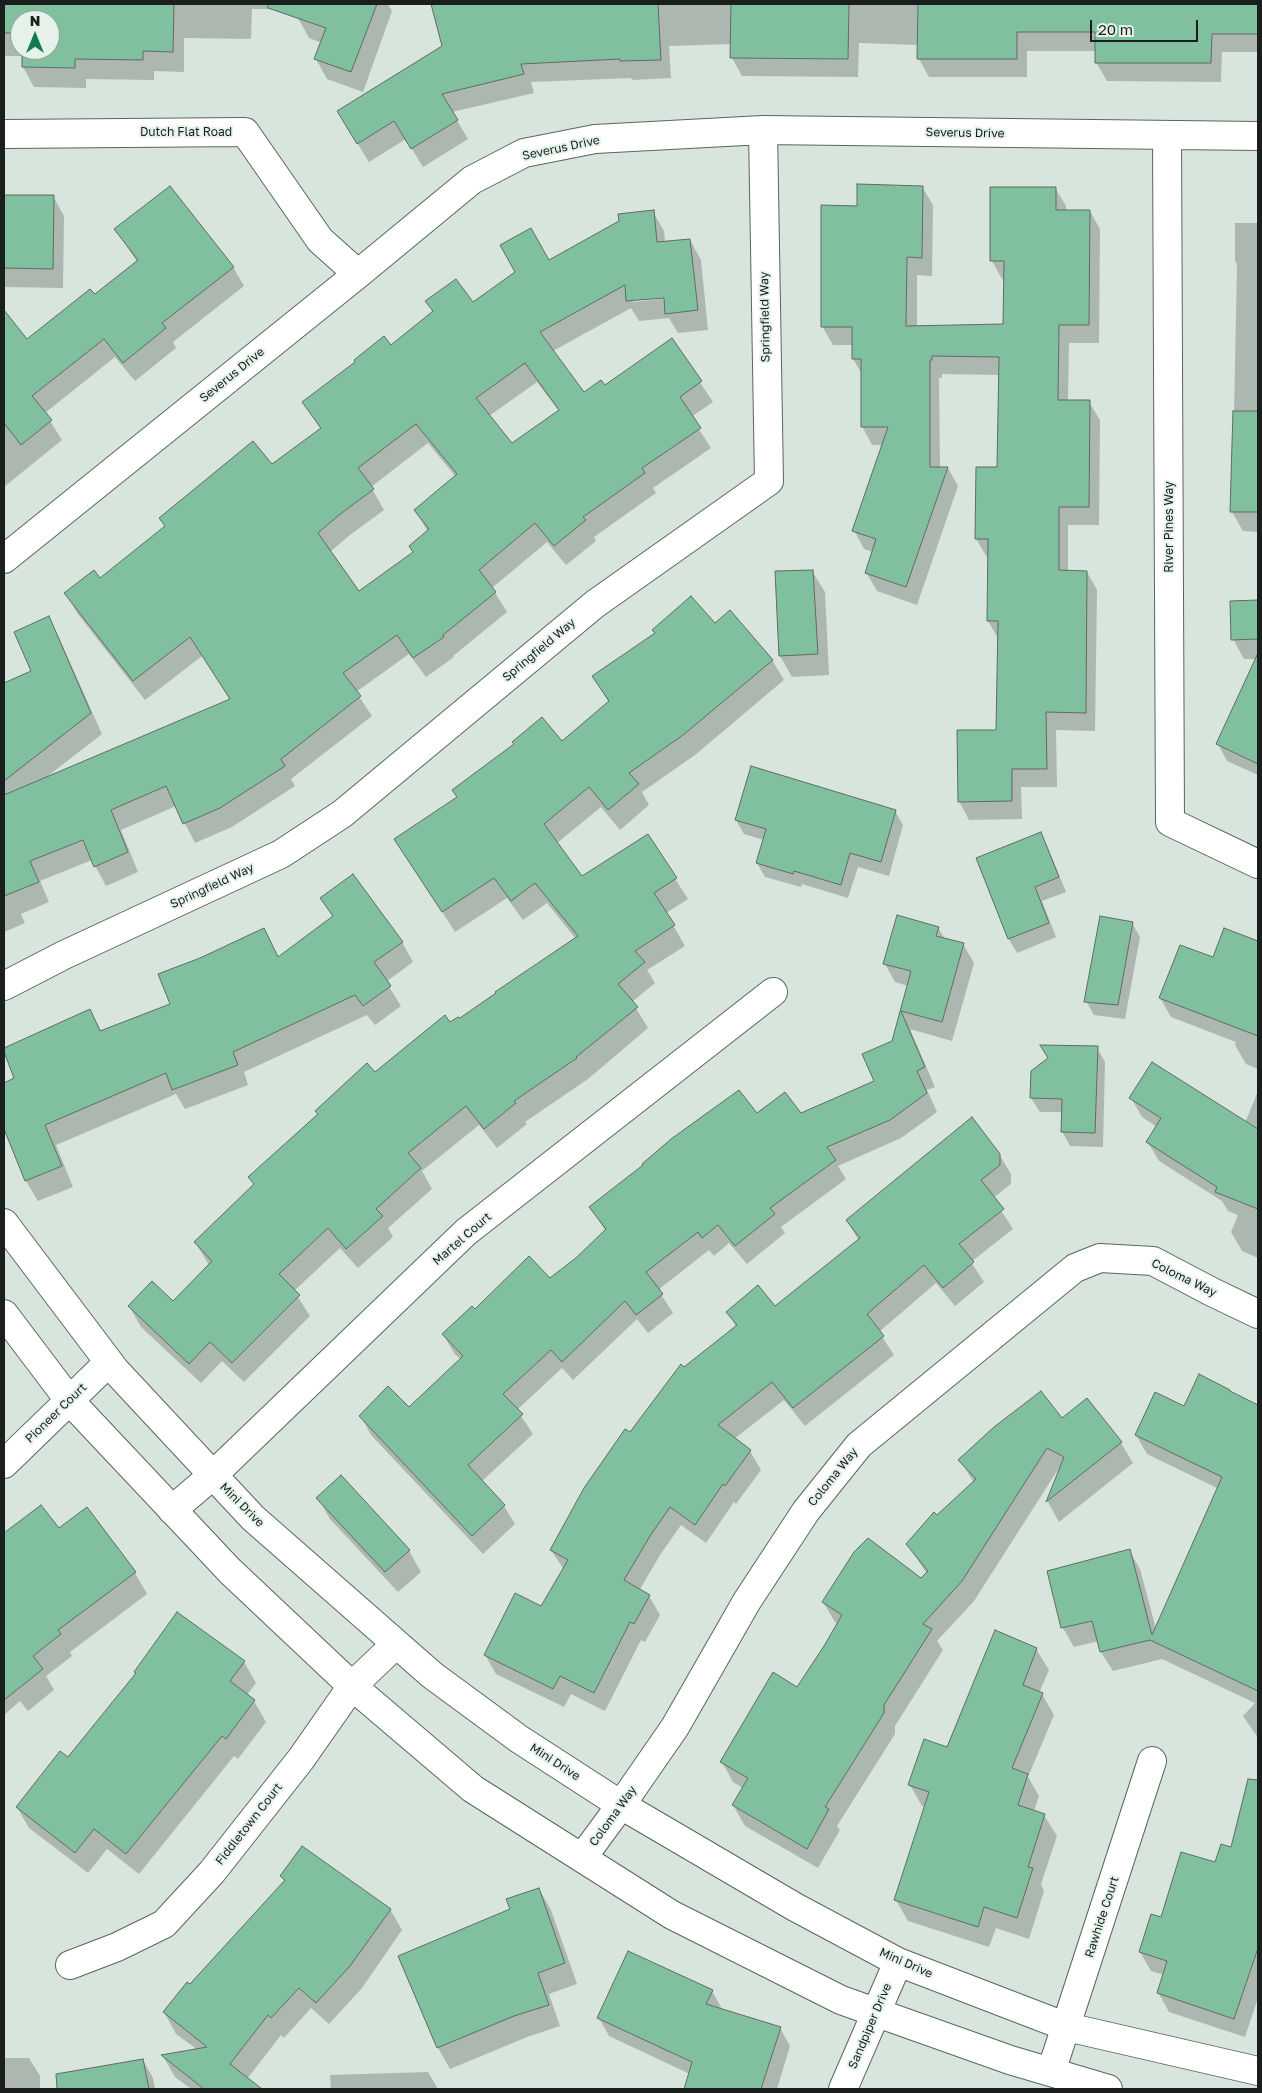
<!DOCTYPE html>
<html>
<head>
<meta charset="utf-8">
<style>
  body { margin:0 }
  #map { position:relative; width:1262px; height:2093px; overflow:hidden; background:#d7e5dd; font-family:"Golos Text",sans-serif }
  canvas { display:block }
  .frame { position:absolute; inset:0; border:5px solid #1a1f1d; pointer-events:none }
  .north { position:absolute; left:10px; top:10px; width:50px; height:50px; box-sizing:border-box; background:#e4f2ea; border:1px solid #939e98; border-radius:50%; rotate:0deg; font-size:14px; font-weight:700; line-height:20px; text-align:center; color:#1a1f1d }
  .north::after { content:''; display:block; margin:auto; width:18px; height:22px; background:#127851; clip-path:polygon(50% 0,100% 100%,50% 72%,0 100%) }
  .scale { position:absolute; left:1090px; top:20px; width:108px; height:22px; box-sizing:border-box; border:2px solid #1a1f1d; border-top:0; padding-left:6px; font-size:15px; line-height:18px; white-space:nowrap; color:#1a1f1d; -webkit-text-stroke:4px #e4f2ea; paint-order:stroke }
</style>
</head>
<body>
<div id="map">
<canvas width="1262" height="2093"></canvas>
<div class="frame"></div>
<div class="north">N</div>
<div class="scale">20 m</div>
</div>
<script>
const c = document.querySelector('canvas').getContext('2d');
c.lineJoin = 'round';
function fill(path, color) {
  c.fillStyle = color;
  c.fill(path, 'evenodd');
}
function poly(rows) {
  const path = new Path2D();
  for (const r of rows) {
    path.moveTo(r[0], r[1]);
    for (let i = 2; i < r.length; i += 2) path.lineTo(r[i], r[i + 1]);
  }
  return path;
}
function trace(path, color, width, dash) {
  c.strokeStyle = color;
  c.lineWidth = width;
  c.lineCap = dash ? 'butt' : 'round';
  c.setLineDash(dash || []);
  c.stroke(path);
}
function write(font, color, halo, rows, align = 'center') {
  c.font = font + ' "Golos Text",sans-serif';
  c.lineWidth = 4;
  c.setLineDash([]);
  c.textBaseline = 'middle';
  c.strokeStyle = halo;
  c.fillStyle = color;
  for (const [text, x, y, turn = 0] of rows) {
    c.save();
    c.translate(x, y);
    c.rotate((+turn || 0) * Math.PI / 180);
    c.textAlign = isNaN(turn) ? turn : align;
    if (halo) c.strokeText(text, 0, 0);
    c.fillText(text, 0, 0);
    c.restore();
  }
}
const shadow = poly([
  [4,4,388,4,392,11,363,92,327,79,316,59,322,43,309,38,298,18,301,9,252,9,251,39,184,38,184,72,154,71,154,80,86,79,86,88,34,87,23,67,23,56,4,56],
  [20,20,50,20,50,50,20,50],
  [433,4,1258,4,1258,52,1222,52,1221,82,1107,81,1096,62,1096,51,1027,51,1027,77,929,77,919,59,919,45,859,43,858,77,742,76,732,58,732,44,669,46,671,78,632,80,631,78,531,82,534,93,452,112,468,139,423,167,406,139,369,162,349,130,444,47],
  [922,187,933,205,932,276,917,275,917,327,1004,325,1005,279,1002,279,992,261,1055,188,1066,206,1066,211,1090,211,1100,229,1099,343,1069,343,1068,401,1089,402,1100,420,1099,525,1068,525,1068,572,1087,572,1097,590,1095,731,1056,730,1057,787,1021,787,1022,819,969,820,959,801,997,731,999,640,988,621,989,557,987,557,976,539,998,468,1000,375,942,374,942,378,939,378,940,468,948,468,958,486,917,605,877,591,866,572,873,552,864,549,854,530,883,445,872,445,862,426,862,374,853,359,853,345,833,345,822,326,858,207],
  [4,196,53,196,64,216,63,288,4,287],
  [653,212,664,231,665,242,690,240,701,260,708,330,678,333,669,318,639,321,631,308,553,351,584,394,604,386,672,340,713,402,691,417,711,448,653,488,656,493,594,537,596,541,566,565,547,542,492,588,507,612,453,656,454,657,426,677,409,654,356,692,372,716,291,779,295,786,232,827,195,843,176,806,121,830,138,872,106,886,92,860,40,881,49,902,21,914,25,923,4,932,4,695,7,694,4,684,32,672,48,618,59,638,102,734,44,779,231,700,202,656,145,700,77,613,66,593,100,580,272,466,321,430,303,402,391,346,433,312,427,301,473,304,549,261],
  [670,296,670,298,633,302,633,300],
  [537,382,559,411,511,444,489,416],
  [428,443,456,477,415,510,428,532,414,553,359,592,330,552,350,535,384,510,371,487],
  [1235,223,1258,223,1258,532,1243,531,1232,512,1237,265,1235,260],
  [116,230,233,267,244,286,173,342,176,348,135,381,115,357,45,413,62,440,4,487,4,335,15,326,27,341,95,296,137,262],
  [812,571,825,592,829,675,792,677,780,656],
  [1232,602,1258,602,1258,659,1244,659,1233,639],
  [714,625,772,660,784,680,695,755,642,792,649,805,620,830,601,807,557,843,582,878,647,835,688,899,666,913,685,946,647,970,655,983,632,1002,648,1028,588,1079,525,1122,527,1124,497,1148,479,1125,422,1171,432,1189,388,1228,393,1237,358,1268,340,1248,294,1291,310,1316,244,1382,222,1361,201,1383,141,1327,129,1306,173,1303,209,1265,195,1242,255,1185,250,1178,374,1073,450,1024,460,1020,576,939,547,903,523,920,507,898,455,932,396,839,562,743,609,703,594,677],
  [1245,685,1258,691,1258,775,1227,761,1218,744],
  [895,811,903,825,889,876,858,867,848,898,802,884,801,887,765,877,757,863,764,840,744,834,736,820],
  [1040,834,1048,848,1066,892,1042,901,1056,937,1017,953,1009,939],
  [322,898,402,942,413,962,386,982,401,1006,375,1025,367,1015,244,1072,248,1085,185,1109,176,1094,56,1145,73,1187,38,1201,26,1181,4,1126,4,1084,16,1079,4,1049,90,1010,102,1032,172,1005,200,959,264,929,279,958,333,918],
  [1132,923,1140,937,1125,1019,1094,1015,1086,1001],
  [938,928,945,939,963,944,974,963,952,1041,910,1029,935,1087,927,1090,937,1112,901,1138,838,1166,846,1179,781,1227,785,1233,747,1264,729,1243,714,1256,709,1250,658,1290,673,1313,648,1333,637,1319,573,1380,562,1368,517,1410,533,1434,481,1482,504,1506,515,1524,483,1554,371,1435,361,1416,409,1408,461,1360,454,1353,443,1334,475,1311,550,1279,578,1258,606,1232,591,1208,757,1115,800,1115,876,1082,893,1042,908,986,895,982,885,964],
  [1225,929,1258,942,1258,1069,1246,1064,1235,1045,1236,1042,1171,1017,1160,998,1214,959],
  [1097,1048,1105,1062,1103,1147,1070,1146,1062,1131,1063,1112,1040,1112,1031,1098],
  [1258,1091,1258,1258,1242,1251,1231,1232,1238,1215,1228,1211,1222,1201,1159,1161,1148,1142,1157,1127,1142,1117,1131,1098,1245,1123],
  [999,1154,1011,1174,1011,1184,993,1198,1013,1229,971,1262,984,1282,955,1306,936,1283,879,1332,894,1355,805,1426,784,1400,734,1439,750,1451,761,1470,736,1504,734,1502,706,1543,681,1525,660,1555,639,1591,649,1596,660,1615,645,1642,641,1640,605,1711,571,1694,564,1707,496,1674,485,1655,542,1608,564,1570,551,1550,630,1434,684,1369,736,1327,728,1312,775,1308,859,1241,847,1221],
  [1231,1394,1258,1406,1258,1738,1243,1716,1255,1703,1162,1659,1113,1671,1101,1652,1099,1641,1074,1647,1063,1628,1048,1572,1129,1550,1140,1569,1156,1629,1219,1489,1147,1454,1136,1435,1184,1408],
  [1087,1400,1121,1443,1133,1463,1059,1522,1048,1502,1061,1469,1059,1468,974,1601,937,1641,943,1650,895,1726,895,1734,837,1826,840,1830,818,1868,745,1826,733,1805,743,1788,733,1782,722,1762,798,1689,838,1624,835,1622,823,1602,921,1580,927,1574,907,1544,974,1483,960,1460,1062,1420],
  [318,1498,409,1551,421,1572,398,1592,330,1519],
  [87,1509,135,1573,147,1594,70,1652,72,1656,46,1676,54,1690,28,1711,20,1701,4,1715,4,1541,16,1531,59,1530],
  [1036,1649,1049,1670,1039,1693,1042,1694,1054,1715,1028,1777,1039,1796,1034,1811,1044,1815,1057,1836,1041,1884,1044,1891,1029,1939,996,1928,989,1947,908,1921,896,1900,926,1807,922,1806,910,1785,948,1749],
  [244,1662,256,1683,247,1695,254,1701,266,1722,238,1759,234,1756,139,1874,107,1849,88,1873,29,1828,17,1807,68,1759],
  [1246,1791,1258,1794,1258,1998,1245,2037,1169,2012,1158,1992,1164,1975,1151,1971,1140,1952,1162,1919,1232,1848],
  [281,1876,390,1909,402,1930,362,1988,329,2024,311,2008,284,2038,281,2035,247,2079,255,2089,191,2089,175,2077,163,2056,198,2050,176,2034,164,2012,285,1882],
  [539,1889,551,1910,577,1984,549,1994,560,2026,527,2037,450,2069,438,2048,400,1957,511,1910],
  [712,1991,722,2009,780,2028,790,2046,777,2089,685,2089,690,2074,609,2036,599,2018],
  [4,2058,29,2058,40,2076,40,2089,4,2089],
  [143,2060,153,2078,155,2089,94,2089,90,2069],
  [428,2072,438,2089,331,2089,330,2075]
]);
const building = poly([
  [4,4,174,4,173,52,143,51,143,60,75,59,75,68,22,67,22,50,50,50,50,20,20,20,20,33,4,33,4,4],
  [268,4,377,4,351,72,314,59,326,28,268,8,268,4],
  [431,4,658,4,661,60,620,61,620,59,521,64,524,74,442,94,458,120,411,149,394,121,357,144,337,111,442,46,431,4],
  [731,4,849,4,848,59,730,58,731,4],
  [918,4,1258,4,1258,34,1212,34,1211,63,1095,63,1095,32,1017,32,1017,59,917,59,918,4],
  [857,184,923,186,922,258,907,257,906,326,1003,324,1004,261,990,261,990,187,1056,187,1056,210,1090,210,1089,325,1059,325,1058,400,1090,400,1089,507,1059,507,1059,570,1087,571,1086,713,1046,712,1047,769,1012,769,1012,801,958,802,957,730,996,730,998,621,987,621,988,539,975,539,976,467,997,467,999,357,932,356,932,360,930,360,930,467,948,467,906,587,865,573,876,539,852,531,888,427,861,427,861,359,852,359,852,327,821,327,821,205,857,206,857,184],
  [170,186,234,267,162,323,166,328,123,363,104,339,32,396,52,420,21,445,4,423,4,310,27,339,90,289,95,294,138,260,114,229,170,186],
  [4,195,54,195,53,269,4,268,4,195],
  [654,210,657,242,690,239,698,310,665,314,664,298,626,301,625,285,540,332,584,392,601,380,605,385,672,338,702,381,680,397,701,428,642,468,645,473,583,517,586,520,554,546,535,523,479,570,496,592,443,635,444,637,413,658,397,635,343,673,361,696,281,759,285,766,220,808,183,824,166,786,111,810,128,852,94,867,83,840,30,861,39,882,4,896,4,795,230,699,190,637,133,681,64,593,94,570,100,578,165,526,159,518,253,441,272,464,321,428,302,402,355,362,354,360,384,336,391,345,433,311,425,301,456,279,473,302,515,272,500,245,531,228,549,260,619,221,618,214,654,210],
  [525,363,559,410,512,443,476,398,525,363],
  [416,424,457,474,414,510,429,529,409,546,413,552,359,591,318,533,339,515,374,489,358,468,416,424],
  [1233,411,1258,411,1258,512,1230,512,1233,411],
  [813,570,818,654,779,656,775,571,813,570],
  [691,596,715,623,730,610,773,660,683,735,629,773,639,784,608,810,589,787,544,824,582,876,648,834,677,878,654,893,675,925,635,951,645,962,618,984,638,1007,576,1057,577,1058,514,1101,516,1103,484,1129,466,1106,408,1153,421,1168,376,1209,383,1216,346,1249,328,1228,279,1274,300,1295,232,1363,210,1342,189,1364,128,1306,152,1281,173,1301,212,1261,194,1242,254,1184,248,1177,318,1114,315,1111,367,1063,375,1072,445,1015,450,1022,458,1017,460,1018,496,993,495,992,578,936,535,883,511,901,494,878,442,912,394,839,457,797,452,790,514,744,512,742,542,717,562,741,609,701,592,676,655,633,652,630,691,596],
  [1258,600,1258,639,1231,640,1230,601,1258,600],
  [49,616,91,713,4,781,4,683,31,671,14,632,49,616],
  [1258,653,1258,764,1216,744,1258,653],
  [751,766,896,810,881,862,850,853,841,885,794,871,793,874,756,863,766,829,735,820,751,766],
  [1041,832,1059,877,1035,887,1049,923,1008,939,976,858,1041,832],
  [353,874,403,942,374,962,391,986,363,1006,355,995,233,1052,238,1065,172,1090,166,1073,45,1125,62,1166,25,1181,4,1129,4,1083,14,1078,4,1052,4,1048,90,1009,100,1031,170,1004,158,974,200,958,264,928,278,957,333,916,320,898,353,874],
  [897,915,939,927,936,936,964,943,942,1022,901,1011,925,1067,917,1071,927,1093,890,1120,827,1147,836,1160,770,1208,775,1214,735,1246,718,1225,702,1238,698,1232,646,1272,663,1294,636,1315,625,1301,562,1362,551,1350,503,1394,523,1414,468,1465,505,1505,472,1536,359,1416,388,1386,409,1407,463,1356,442,1334,472,1306,475,1309,529,1256,550,1278,577,1257,606,1229,589,1207,643,1165,642,1164,671,1139,739,1090,757,1113,785,1092,801,1113,874,1081,862,1054,892,1041,911,971,883,964,897,915],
  [1100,916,1133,922,1118,1005,1084,1002,1100,916],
  [1224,928,1258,941,1258,1036,1159,998,1180,945,1213,957,1224,928],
  [1040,1045,1098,1046,1095,1133,1061,1132,1062,1099,1030,1098,1031,1071,1048,1058,1040,1045],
  [1152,1062,1258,1129,1258,1209,1215,1192,1217,1187,1146,1142,1161,1118,1129,1098,1152,1062],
  [972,1117,1000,1154,1000,1165,981,1180,1004,1209,959,1244,974,1262,943,1288,924,1265,867,1314,884,1336,793,1408,772,1382,718,1425,751,1450,725,1486,723,1484,695,1525,670,1507,650,1536,624,1580,650,1595,634,1624,630,1622,594,1693,560,1676,553,1689,484,1655,515,1593,541,1606,568,1560,550,1550,584,1488,625,1429,630,1432,681,1364,684,1367,737,1325,726,1312,758,1285,775,1306,860,1238,846,1220,972,1117],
  [1199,1374,1230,1390,1230,1391,1258,1405,1258,1691,1150,1640,1100,1652,1092,1621,1061,1628,1047,1571,1130,1549,1152,1635,1222,1477,1135,1435,1155,1392,1184,1406,1199,1374],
  [1041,1391,1062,1418,1087,1398,1122,1442,1046,1502,1064,1457,1047,1448,962,1581,923,1624,932,1629,884,1705,884,1713,825,1807,829,1809,807,1849,732,1805,748,1778,720,1762,773,1672,797,1687,824,1646,842,1615,822,1602,854,1552,868,1538,921,1578,928,1571,906,1544,934,1512,937,1515,976,1479,958,1460,994,1427,1041,1391],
  [341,1475,410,1550,385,1572,316,1498,341,1475],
  [41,1505,59,1528,87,1507,136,1572,58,1630,61,1634,33,1656,43,1669,4,1700,4,1533,41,1505],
  [177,1612,245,1661,230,1681,255,1700,226,1739,222,1736,126,1854,94,1829,75,1853,16,1807,60,1751,68,1757,136,1673,134,1672,177,1612],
  [995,1630,1037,1648,1023,1685,1043,1693,1012,1768,1028,1774,1018,1805,1045,1814,1028,1867,1033,1868,1017,1918,984,1907,978,1927,894,1900,929,1792,908,1785,924,1739,947,1747,995,1630],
  [1248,1779,1258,1780,1258,1948,1234,2019,1157,1993,1167,1961,1139,1952,1151,1914,1161,1917,1181,1852,1215,1862,1221,1844,1231,1847,1248,1779],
  [302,1846,391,1909,350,1966,316,2003,299,1988,271,2018,268,2015,230,2064,262,2089,204,2089,161,2055,207,2047,163,2012,187,1982,190,1984,285,1880,280,1876,302,1846],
  [539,1888,565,1963,538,1973,549,2005,514,2016,437,2048,398,1956,510,1909,506,1899,539,1888],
  [628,1951,713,1990,706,2004,781,2027,761,2089,684,2089,692,2062,597,2018,628,1951],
  [143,2059,149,2089,57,2089,56,2074,143,2059]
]);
const minor = poly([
  [4,134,245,132,320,240,358,274],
  [1167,135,1170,822,1258,864],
  [4,559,358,274,472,180,524,153,595,139,763,130,1258,136],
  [4,986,64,955,281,854,342,814,595,604,769,481,763,130],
  [4,1223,115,1370,253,1518,432,1675,519,1739,621,1805,795,1907,898,1962,1067,2027,1258,2071],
  [4,1314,69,1400,230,1571,352,1686,473,1789,672,1915,841,2000,1010,2060,1108,2089],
  [4,1464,109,1362],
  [172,1510,213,1475,466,1232,773,992],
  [582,1858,621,1805,675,1727,747,1601,806,1511,859,1445,1075,1268,1100,1258,1153,1261,1212,1292,1258,1314],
  [70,1965,117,1947,164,1924,212,1872,301,1759,352,1686,396,1644],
  [1051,2072,1152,1761],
  [843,2089,898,1962]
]);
const streetNames = [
  ["Dutch Flat Road",186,132],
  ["Severus Drive",965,133,1],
  ["Severus Drive",561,148,-12],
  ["Springfield Way",765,317,-91],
  ["Severus Drive",232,375,-39],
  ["River Pines Way",1169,527,-90],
  ["Springfield Way",539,650,-40],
  ["Springfield Way",212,886,-25],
  ["Martel Court",462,1239,-41],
  ["Coloma Way",1184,1278,26],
  ["Pioneer Court",56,1413,-44],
  ["Coloma Way",833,1477,-51],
  ["Mini Drive",242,1505,45],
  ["Mini Drive",555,1762,33],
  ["Coloma Way",613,1816,-54],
  ["Fiddletown Court",249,1824,-52],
  ["Rawhide Court",1102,1917,-72],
  ["Mini Drive",906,1963,24],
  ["Sandpiper Drive",870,2026,-67]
];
fill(shadow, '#0003');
fill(building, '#80c09f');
trace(building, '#5f6b64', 1);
trace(minor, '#5a665f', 30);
trace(minor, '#fff', 28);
write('12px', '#1a1f1d', '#e4f2ea', streetNames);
</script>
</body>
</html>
